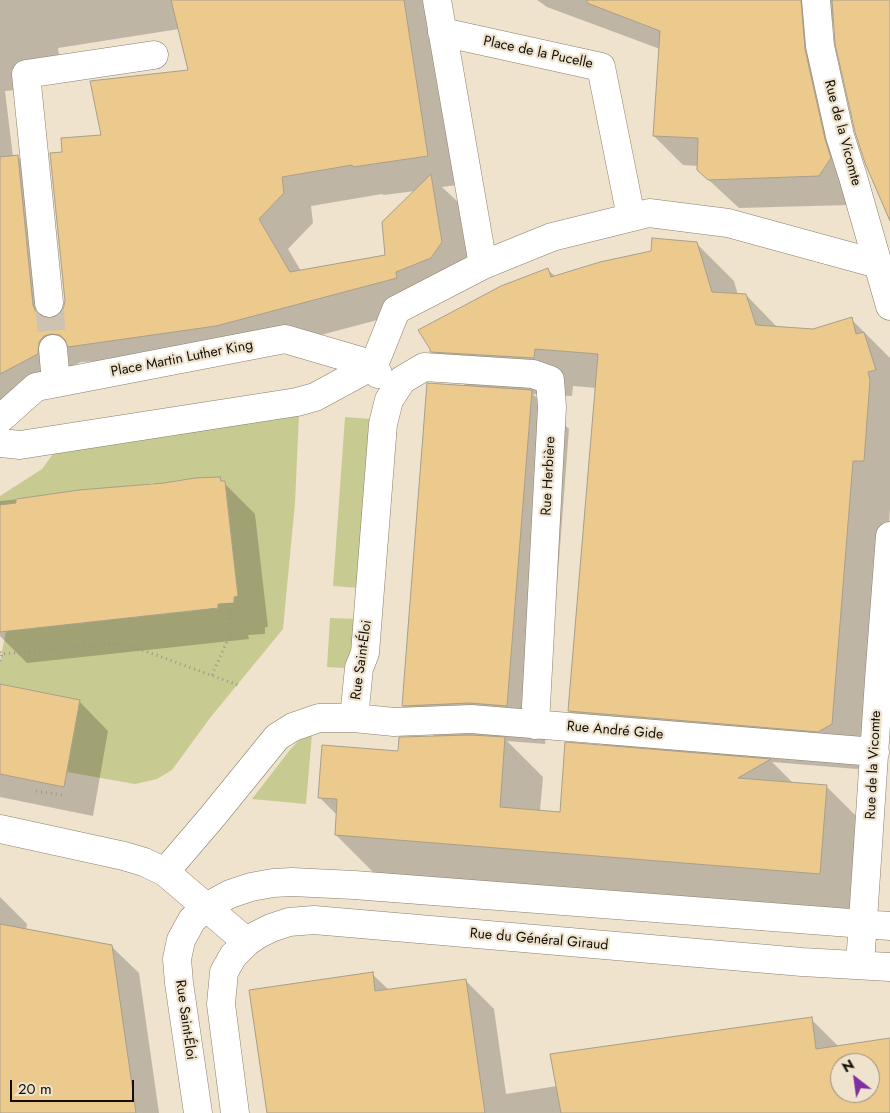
<!DOCTYPE html>
<html>
<head>
<meta charset="utf-8">
<style>
  body { margin:0 }
  #map { position:relative; width:890px; height:1113px; overflow:hidden; background:#efe3ce; font-family:Jost,sans-serif }
  canvas { display:block }
  .north { position:absolute; left:830px; top:1053px; width:50px; height:50px; box-sizing:border-box; background:#efe3ce; border:1px solid #978e7e; border-radius:50%; rotate:330deg; font-size:14px; font-weight:700; line-height:20px; text-align:center; color:#120e07 }
  .north::after { content:''; display:block; margin:auto; width:18px; height:22px; background:#7f2fa0; clip-path:polygon(50% 0,100% 100%,50% 72%,0 100%) }
  .scale { position:absolute; left:10px; top:1080px; width:124px; height:22px; box-sizing:border-box; border:2px solid #120e07; border-top:0; padding-left:6px; font-size:15px; line-height:18px; white-space:nowrap; color:#120e07; -webkit-text-stroke:4px #efe3ce; paint-order:stroke }
</style>
</head>
<body>
<div id="map">
<canvas width="890" height="1113"></canvas>
<div class="north">N</div>
<div class="scale">20 m</div>
</div>
<script>
const c = document.querySelector('canvas').getContext('2d');
c.lineJoin = 'round';
function fill(path, color) {
  c.fillStyle = color;
  c.fill(path, 'evenodd');
}
function poly(rows) {
  const path = new Path2D();
  for (const r of rows) {
    path.moveTo(r[0], r[1]);
    for (let i = 2; i < r.length; i += 2) path.lineTo(r[i], r[i + 1]);
  }
  return path;
}
function trace(path, color, width, dash) {
  c.strokeStyle = color;
  c.lineWidth = width;
  c.lineCap = dash ? 'butt' : 'round';
  c.setLineDash(dash || []);
  c.stroke(path);
}
function write(font, color, halo, rows, align = 'center') {
  c.font = font + ' Jost,sans-serif';
  c.lineWidth = 4.5;
  c.setLineDash([]);
  c.textBaseline = 'middle';
  c.strokeStyle = halo;
  c.fillStyle = color;
  for (const [text, x, y, turn = 0] of rows) {
    c.save();
    c.translate(x, y);
    c.rotate((+turn || 0) * Math.PI / 180);
    c.textAlign = isNaN(turn) ? turn : align;
    if (halo) c.strokeText(text, 0, 0);
    c.fillText(text, 0, 0);
    c.restore();
  }
}
const green = poly([
  [299,414,295,503,283,629,210,718,172,770,157,779,135,784,67,772,80,700,0,684,0,661,7,626,28,629,80,618,80,624,86,623,85,617,107,615,108,620,114,620,114,614,133,613,134,618,140,617,139,611,160,609,162,615,166,614,166,608,186,606,188,612,193,611,192,605,212,603,213,609,218,609,217,602,234,603,234,597,238,596,227,496,221,481,199,478,180,486,179,480,156,488,155,483,150,483,150,489,47,495,22,503,21,498,16,498,16,503,0,505,0,496,42,469,56,450],
  [345,417,371,419,359,588,333,586],
  [330,618,357,619,355,638,344,668,327,667],
  [312,734,306,804,252,799,289,751,298,741]
]);
const shadow = poly([
  [0,0,428,0,457,185,442,187,460,204,470,273,426,307,246,355,81,362,74,365,68,372,0,420],
  [179,29,189,71,102,136,63,153,66,302,65,309,60,315,47,186,18,157,13,157,5,91,27,89,59,55,58,48],
  [415,191,386,256,301,271,288,249,313,223,311,206,382,194,384,195],
  [537,0,890,0,890,217,835,19,831,23,848,205,739,208,698,170,698,166,683,165,654,136,660,49,547,7],
  [696,243,734,281,738,295,746,295,778,328,813,330,851,319,890,358,890,510,870,762,857,769,772,762,794,784,827,787,865,825,858,911,374,873,336,835,337,815,320,798,399,752,435,737,403,706,467,387,431,351,548,270,556,277],
  [573,386,597,388,569,711,606,747,561,813,540,811,543,777,507,741,545,744,569,429,533,394,572,396],
  [220,479,255,514,268,627,265,627,265,634,248,635,249,639,27,663,0,636,0,501],
  [0,686,79,701,108,731,93,816,0,797],
  [0,897,27,924,26,930,111,946,139,973,159,1113,0,1113],
  [372,974,389,990,465,980,494,1009,506,1094,557,1086,811,1019,839,1047,890,1040,890,1113,269,1113],
  [840,1063,870,1063,870,1093,840,1093]
]);
const building = poly([
  [171,0,404,0,428,156,353,167,352,165,282,177,284,193,259,219,290,272,385,255,382,222,431,174,442,242,431,258,396,272,397,278,216,326,68,347,65,340,60,335,51,334,44,336,39,342,38,354,0,374,0,157,18,155,33,305,36,312,42,317,51,318,58,315,63,310,65,301,50,153,62,152,61,138,101,135,90,81,188,70,171,0],
  [587,0,801,0,805,49,825,139,831,158,819,176,708,180,697,170,698,138,653,136,660,31,587,3,587,0],
  [832,0,890,0,890,221,865,163,855,132,835,44,832,0],
  [652,238,697,242,712,292,746,294,756,325,813,329,852,317,856,334,864,332,876,370,868,372,870,380,864,461,853,461,832,724,818,732,568,711,598,354,535,349,534,358,430,352,430,349,418,330,501,286,548,268,551,277,600,262,651,251,652,238],
  [427,383,532,390,507,706,470,703,402,706,427,383],
  [220,477,221,481,225,481,228,508,238,596,234,597,234,603,218,604,218,608,0,632,0,505,16,503,16,499,79,490,164,483,195,478,220,477],
  [0,684,80,700,64,787,0,774,0,684],
  [471,735,505,737,500,807,560,812,565,742,771,759,738,778,827,785,820,874,335,835,337,799,318,798,322,745,398,751,399,737,471,735],
  [0,924,112,945,136,1113,0,1113,0,924],
  [373,972,375,991,466,979,485,1113,267,1113,249,990,373,972],
  [812,1017,816,1049,890,1038,890,1113,561,1113,550,1054,812,1017],
  [840,1063,870,1063,870,1093,840,1093,840,1063]
]);
const minorTunnel = poly([
  [49,303,53,349]
]);
const path = poly([
  [0,652,2,654,123,643,238,685],
  [0,661,2,654],
  [212,675,232,630,229,601],
  [36,791,62,795]
]);
const minor = poly([
  [437,0,483,265],
  [816,0,820,46,840,136,853,177,890,306],
  [442,32,601,67,631,217],
  [49,303,26,74,154,55],
  [53,349,56,383],
  [0,419,36,387,285,339,374,365,396,310,483,265,552,237,649,213,728,223,878,264],
  [0,443,20,445,297,402,315,397,374,365,378,374],
  [354,718,394,722,471,719,875,752],
  [0,829,124,856,144,862,165,872,247,942],
  [165,872,212,817,277,737,293,727,319,718,354,718,359,668,365,653,383,424,389,400,402,380,424,367,533,374,550,380,552,407,535,725],
  [860,965,879,680,890,536],
  [198,1113,179,983,177,959,181,940,192,920,206,907,230,894,251,887,273,883,292,882,354,885,890,926],
  [235,1113,221,1004,224,972,233,956,247,942,257,935,271,928,289,922,314,920,802,962,890,967]
]);
const streetNames = [
  ["Place de la Pucelle",538,53,12],
  ["Rue de la Vicomte",842,133,75],
  ["Place Martin Luther King",182,359,-11],
  ["Rue Herbière",549,476,-87],
  ["Rue Saint-Éloi",362,660,-82],
  ["Rue André Gide",615,731,5],
  ["Rue de la Vicomte",874,765,-87],
  ["Rue du Général Giraud",539,940,5],
  ["Rue Saint-Éloi",185,1020,82]
];
fill(green, '#c8cb91');
fill(shadow, '#0003');
fill(building, '#ecc98d');
trace(building, '#a99e8a', 1);
trace(minorTunnel, '#cec3b0', 28, [28, 14]);
trace(minor, '#8a7e6b', 29);
trace(path, '#a09686', 3, [1, 4]);
trace(minor, '#fff', 28);
write('14px', '#120e07', '#efe3ce', streetNames);
</script>
</body>
</html>
